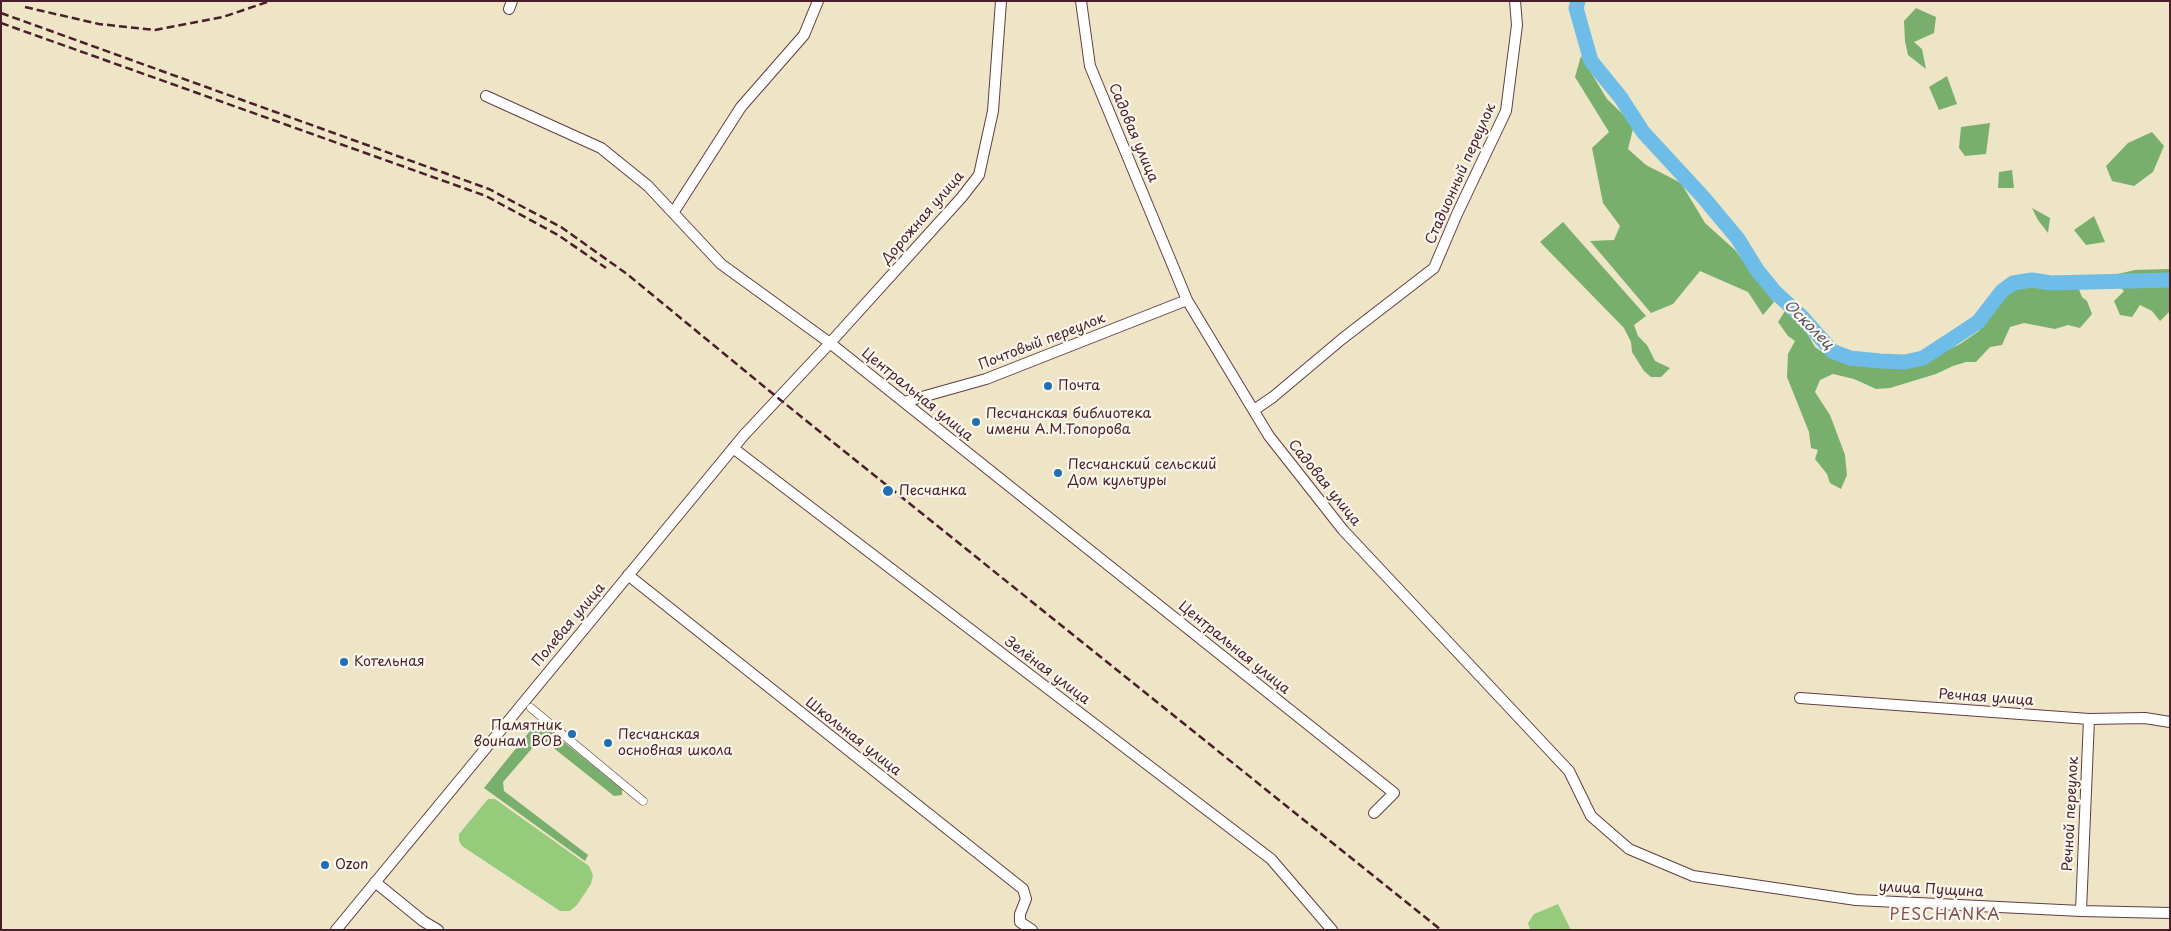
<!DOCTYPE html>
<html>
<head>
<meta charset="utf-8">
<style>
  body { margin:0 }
  #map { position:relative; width:2171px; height:931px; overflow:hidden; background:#eee5c7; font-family:"Playpen Sans",sans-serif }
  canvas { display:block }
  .frame { position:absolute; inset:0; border:2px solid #4a1f2b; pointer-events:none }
</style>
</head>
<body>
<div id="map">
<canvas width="2171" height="931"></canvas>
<div class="frame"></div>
</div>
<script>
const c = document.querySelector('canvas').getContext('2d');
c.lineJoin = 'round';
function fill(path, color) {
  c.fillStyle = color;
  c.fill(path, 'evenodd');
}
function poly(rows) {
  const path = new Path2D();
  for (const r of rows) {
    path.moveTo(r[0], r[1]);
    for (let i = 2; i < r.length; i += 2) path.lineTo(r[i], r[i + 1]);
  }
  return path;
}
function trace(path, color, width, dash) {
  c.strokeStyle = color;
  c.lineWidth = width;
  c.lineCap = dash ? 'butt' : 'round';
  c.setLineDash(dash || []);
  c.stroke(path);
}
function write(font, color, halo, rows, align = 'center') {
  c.font = font + ' "Playpen Sans",sans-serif';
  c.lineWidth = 4.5;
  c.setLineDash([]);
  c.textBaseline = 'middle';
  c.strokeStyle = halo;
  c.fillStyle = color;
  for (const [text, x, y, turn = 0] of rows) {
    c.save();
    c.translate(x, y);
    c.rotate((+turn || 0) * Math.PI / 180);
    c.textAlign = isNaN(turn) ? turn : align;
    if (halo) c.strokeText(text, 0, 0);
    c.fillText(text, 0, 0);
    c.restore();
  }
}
const green = poly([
  [488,799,495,799,589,866,593,875,591,884,577,905,570,911,560,911,462,846,459,841,459,834],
  [1558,904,1571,930,1530,930,1528,923,1534,914]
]);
const forest = poly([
  [1916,8,1936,17,1934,33,1914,42,1922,49,1926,69,1908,55,1905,41,1904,21],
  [1581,56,1607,99,1634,125,1628,149,1646,165,1681,183,1705,223,1735,250,1774,302,1763,315,1748,292,1700,271,1673,304,1651,313,1590,241,1614,240,1620,226,1603,203,1592,148,1609,132,1575,77],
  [1947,76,1957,104,1939,110,1929,87],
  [1990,123,1986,154,1965,156,1959,148,1961,127],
  [2152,132,2164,146,2153,172,2134,186,2112,181,2106,166,2128,143],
  [2012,170,2014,188,1998,188,1999,172],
  [2032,208,2050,218,2048,233,2038,220],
  [2094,216,2105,242,2086,245,2074,230],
  [1563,222,1646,316,1634,325,1638,336,1647,345,1655,361,1670,368,1661,377,1651,377,1644,371,1632,352,1631,342,1624,328,1540,242],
  [2170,269,2170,311,2160,321,2152,311,2140,305,2132,317,2120,315,2114,301,2124,291,2109,276,2135,270],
  [2025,282,2043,286,2078,287,2082,297,2087,301,2092,314,2080,328,2068,325,2055,329,2024,323,2010,327,2002,345,1990,347,1976,362,1966,362,1953,366,1936,374,1890,388,1876,389,1854,379,1833,374,1820,380,1815,392,1830,415,1845,455,1847,475,1841,489,1830,483,1827,474,1815,459,1818,450,1811,448,1809,432,1787,377,1788,354,1795,341,1788,336,1778,322,1785,311,1802,325,1815,347,1833,359,1858,365,1903,367,1921,363,1960,344,1979,331,2004,295,2015,285],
  [538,721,622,789,622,795,614,796,541,738,503,782,504,791,588,855,585,861,484,788]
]);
const river = poly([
  [1578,1,1576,8,1591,61,1621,98,1643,132,1703,197,1738,239,1757,270,1775,292,1802,317,1832,351,1850,358,1880,361,1905,362,1923,358,1978,322,2002,291,2013,283,2032,280,2051,283,2170,280]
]);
const pedestrian = poly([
  [531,708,643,801]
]);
const minor = poly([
  [1081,1,1090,66,1187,300,1269,436,1343,530,1569,771,1591,816,1629,849,1693,876,1856,900,2081,911,2170,913],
  [509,9,512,1],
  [486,96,601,148,648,186,721,264,830,343,1394,793,1374,813],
  [673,213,741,107,804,35,818,1],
  [904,402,986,379,1187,300],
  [1254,410,1273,397,1342,339,1434,268,1457,214,1506,111,1517,25,1515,1],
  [733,448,1271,859,1332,930],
  [628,575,1023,889,1026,899,1020,914,1020,922,1032,930],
  [1800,698,2089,719,2145,718,2170,722],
  [375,882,423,921,438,930],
  [2081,911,2089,719],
  [336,930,744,435,830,343,962,197,979,175,993,111,1001,1]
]);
const rail = poly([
  [25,7,99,24,155,30,223,17,270,1],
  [1,13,489,189,561,227,627,274,778,398,1441,930],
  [1,23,486,196,558,235,606,268]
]);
const markers = [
  [1048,386,5,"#1f6fb2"],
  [976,422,5,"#1f6fb2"],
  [1058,473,5,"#1f6fb2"],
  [888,491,6,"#1f6fb2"],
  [344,662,5,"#1f6fb2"],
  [572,734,5,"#1f6fb2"],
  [608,743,5,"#1f6fb2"],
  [325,865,5,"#1f6fb2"]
];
const streetNames = [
  ["Садовая улица",1133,133,67],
  ["Стадионный переулок",1461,174,-66],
  ["Дорожная улица",923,218,-49],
  ["Почтовый переулок",1042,342,-21],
  ["Центральная улица",917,395,39],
  ["Садовая улица",1324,483,51],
  ["Полевая улица",569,625,-50],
  ["Центральная улица",1234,648,39],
  ["Зелёная улица",1047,671,37],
  ["Речная улица",1986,698,4],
  ["Школьная улица",853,737,38],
  ["Речной переулок",2071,814,-87],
  ["улица Пущина",1931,890,3]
];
const poiNames = [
  ["Почта",1058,386],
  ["Песчанская библиотека",986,414],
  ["имени А.М.Топорова",986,430],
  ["Песчанский сельский",1068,465],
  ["Дом культуры",1068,481],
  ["Песчанка",899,491],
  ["Котельная",354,662],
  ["Памятник",562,726,"right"],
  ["воинам ВОВ",562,742,"right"],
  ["Песчанская",618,735],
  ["основная школа",618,751],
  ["Ozon",335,865]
];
const waterNames = [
  ["Осколец",1808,325,45]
];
const quarterNames = [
  ["PESCHANKA",1945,916]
];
fill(green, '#96cb7c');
fill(forest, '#78af6c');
trace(river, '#6ebce8', 15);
trace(pedestrian, '#633d42', 9);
trace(minor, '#633d42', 12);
trace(pedestrian, '#fff', 8);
trace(minor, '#fff', 10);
trace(rail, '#4a1f2b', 2.5, [8, 4]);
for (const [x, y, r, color] of markers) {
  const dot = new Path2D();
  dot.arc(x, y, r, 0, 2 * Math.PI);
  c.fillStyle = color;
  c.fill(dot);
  trace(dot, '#fbf7ec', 2);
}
write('14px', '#4a1f2b', '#fbf7ec', streetNames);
write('14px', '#4a1f2b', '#fbf7ec', poiNames, 'left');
write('italic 15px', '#57566d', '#fbf7ec', waterNames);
c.letterSpacing = '1px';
write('16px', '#82525a', '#fbf7ec', quarterNames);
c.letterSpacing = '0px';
</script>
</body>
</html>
